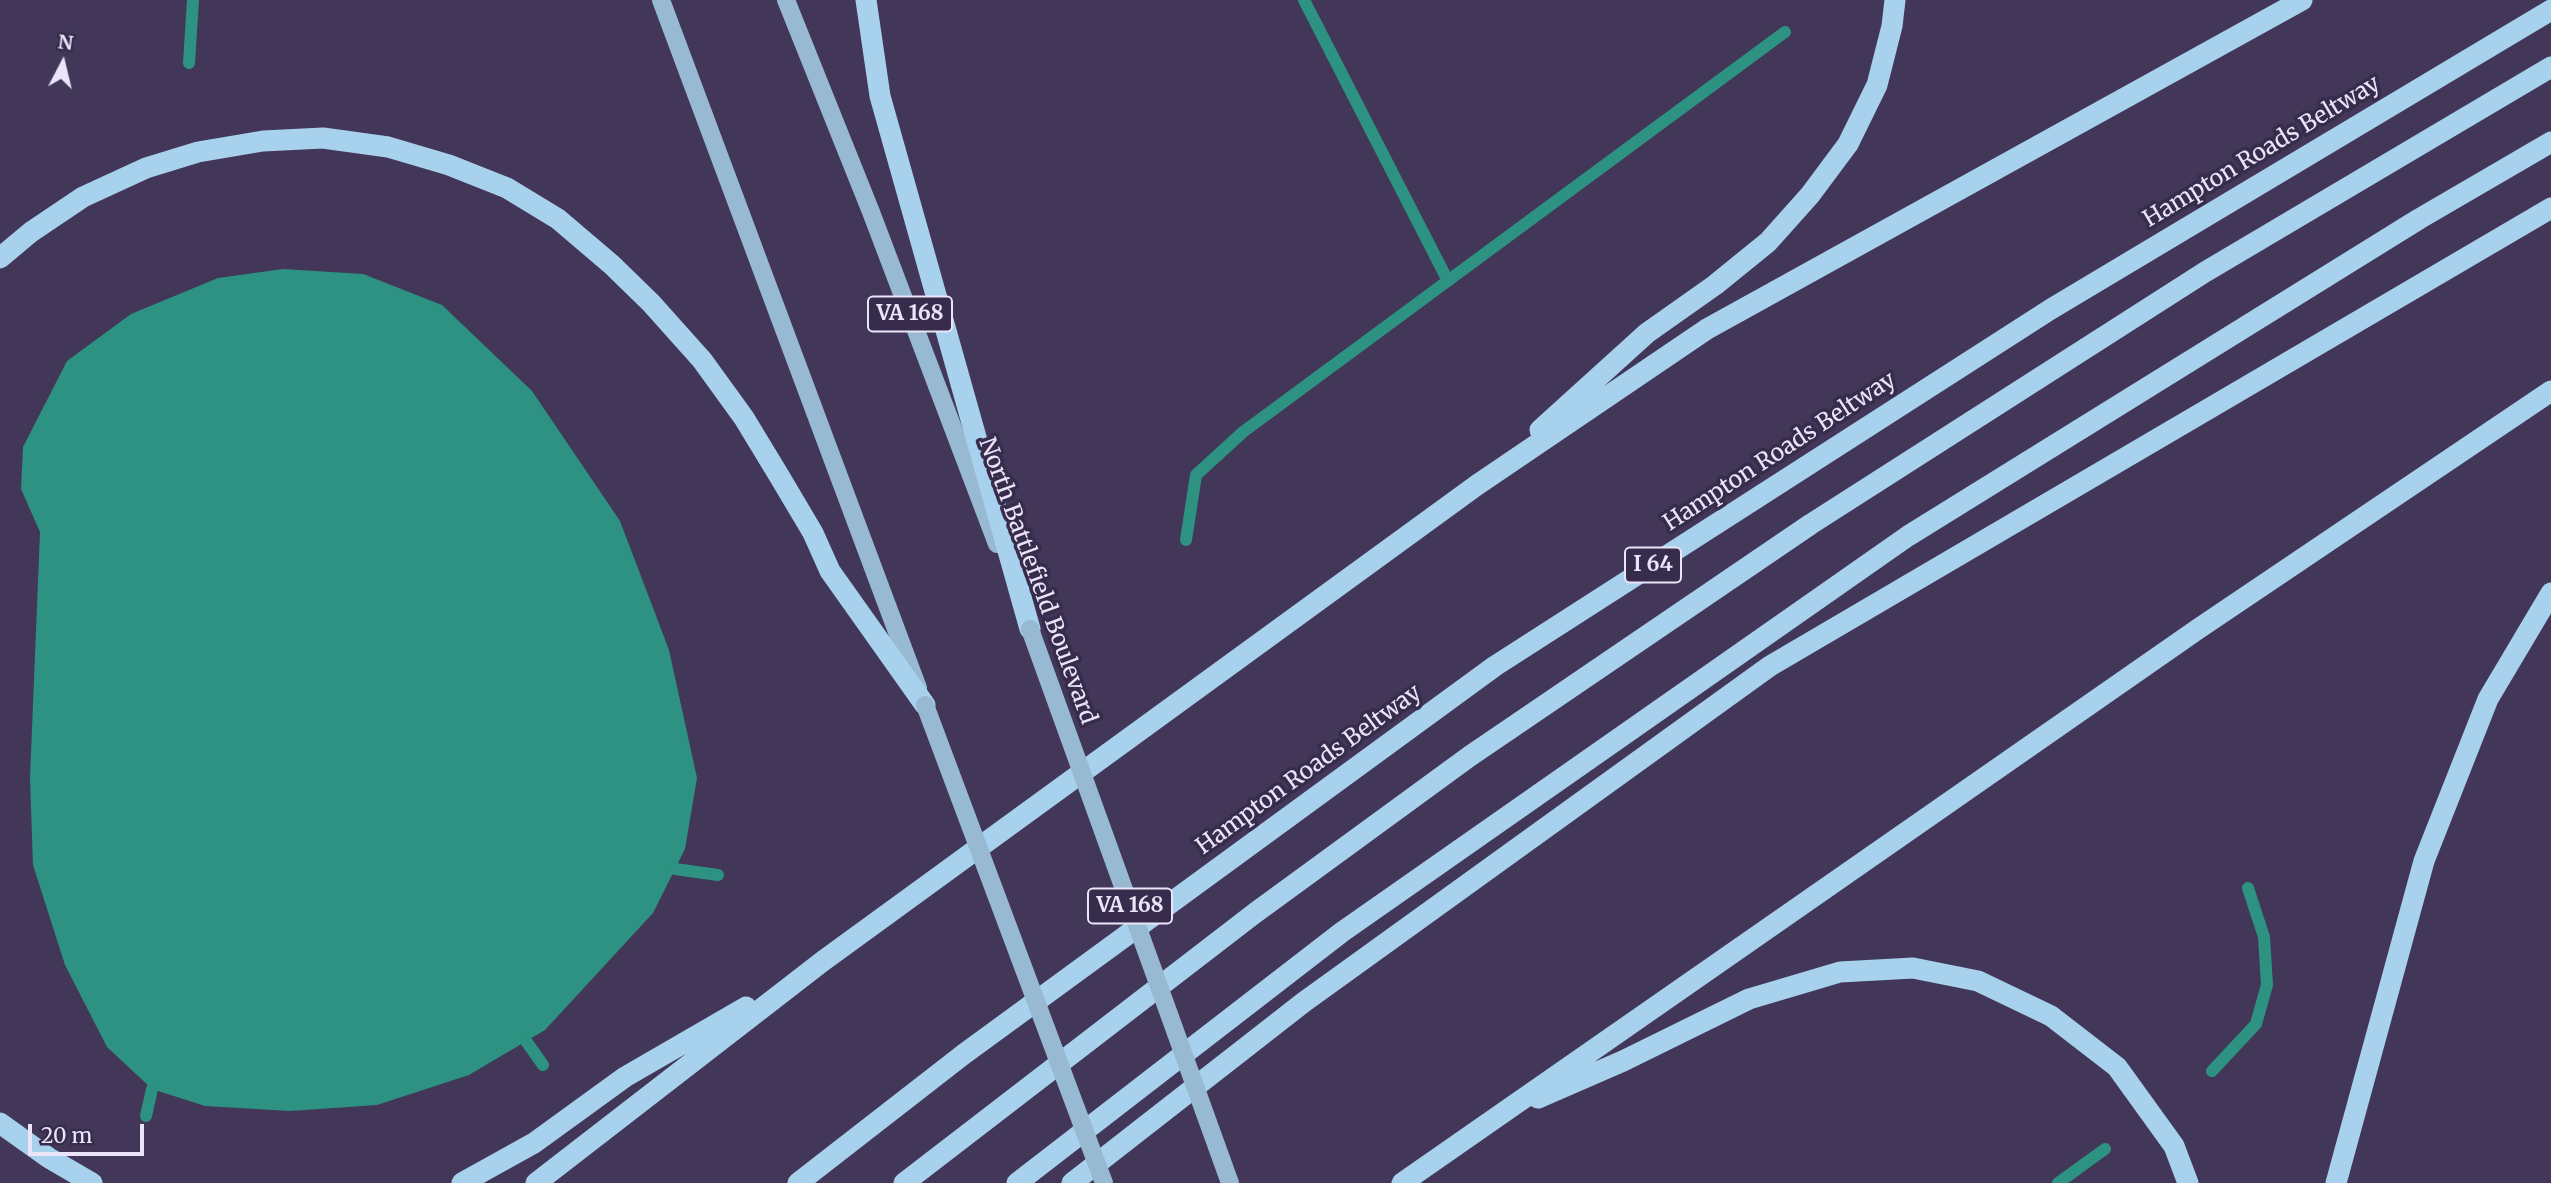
<!DOCTYPE html>
<html>
<head>
<meta charset="utf-8">
<style>
  body { margin:0 }
  #map { position:relative; width:2551px; height:1183px; overflow:hidden; background:#423759; font-family:Merriweather,serif }
  canvas { display:block }
  .north { position:absolute; left:28px; top:28px; width:70px; height:70px; -webkit-text-stroke:5px #382c4d; paint-order:stroke; rotate:7deg; font-size:19px; font-weight:700; line-height:28px; text-align:center; color:#ebe5fa }
  .north::after { content:''; display:block; margin:auto; width:24px; height:32px; background:#ebe5fa; clip-path:polygon(50% 0,100% 100%,50% 72%,0 100%) }
  .scale { position:absolute; left:28px; top:1124px; width:116px; height:32px; box-sizing:border-box; border:4px solid #ebe5fa; border-top:0; padding-left:9px; font-size:21px; line-height:24px; white-space:nowrap; color:#ebe5fa; -webkit-text-stroke:5px #382c4d; paint-order:stroke }
</style>
</head>
<body>
<div id="map">
<canvas width="2551" height="1183"></canvas>
<div class="north">N</div>
<div class="scale">20 m</div>
</div>
<script>
const c = document.querySelector('canvas').getContext('2d');
c.lineJoin = 'round';
function fill(path, color) {
  c.fillStyle = color;
  c.fill(path, 'evenodd');
}
function poly(rows) {
  const path = new Path2D();
  for (const r of rows) {
    path.moveTo(r[0], r[1]);
    for (let i = 2; i < r.length; i += 2) path.lineTo(r[i], r[i + 1]);
  }
  return path;
}
function trace(path, color, width, dash) {
  c.strokeStyle = color;
  c.lineWidth = width;
  c.lineCap = dash ? 'butt' : 'round';
  c.setLineDash(dash || []);
  c.stroke(path);
}
function write(font, color, halo, rows, align = 'center') {
  c.font = font + ' Merriweather,serif';
  c.lineWidth = 7;
  c.setLineDash([]);
  c.textBaseline = 'middle';
  c.strokeStyle = halo;
  c.fillStyle = color;
  for (const [text, x, y, turn = 0] of rows) {
    c.save();
    c.translate(x, y);
    c.rotate((+turn || 0) * Math.PI / 180);
    c.textAlign = isNaN(turn) ? turn : align;
    if (halo) c.strokeText(text, 0, 0);
    c.fillText(text, 0, 0);
    c.restore();
  }
}
const water = poly([
  [283,269,363,274,442,305,532,391,620,521,669,650,697,778,685,849,653,913,545,1030,469,1075,377,1105,290,1111,205,1106,152,1089,107,1047,65,965,33,865,30,778,40,532,21,489,23,447,67,361,131,314,218,278]
]);
const stream = poly([
  [1304,0,1448,281],
  [189,63,193,0],
  [1186,540,1196,475,1243,432,1785,32],
  [675,869,718,875],
  [526,1041,543,1065],
  [2212,1071,2256,1024,2267,985,2264,937,2248,888],
  [146,1116,152,1089],
  [2058,1183,2105,1149]
]);
const major = poly([
  [661,0,918,688],
  [786,0,871,212,997,544]
]);
const highway = poly([
  [866,0,880,96,1030,629],
  [0,258,31,232,83,197,146,168,198,152,263,141,323,138,388,147,449,165,507,188,558,219,612,265,651,303,702,360,744,418,781,479,813,533,830,571,925,705],
  [1540,430,1647,333,1715,285,1768,242,1810,195,1848,144,1877,85,1892,26,1895,0],
  [1538,1098,1623,1061,1749,999,1840,972,1913,968,1978,981,2051,1016,2117,1067,2174,1146,2188,1183],
  [0,1123,49,1158,92,1183],
  [462,1183,534,1143,625,1077,746,1007],
  [536,1183,823,961,1477,485,1707,329,2302,0],
  [798,1183,964,1054,1495,666,2051,309,2551,10],
  [904,1183,1255,913,1470,756,1811,524,2205,272,2551,67],
  [1017,1183,1342,932,1908,536,2419,219,2551,142],
  [1072,1183,1304,1002,1770,666,2551,208],
  [1402,1183,2198,629,2551,391],
  [2336,1183,2424,861,2488,699,2551,593]
]);
const majorBridge = poly([
  [1030,629,1230,1183],
  [925,705,1104,1183]
]);
const shields = [
  [910,314,84],
  [1653,565,56],
  [1130,906,84]
];
const shieldNames = [
  ["VA 168",910,314],
  ["I 64",1653,565],
  ["VA 168",1130,906]
];
const streetNames = [
  ["Hampton Roads Beltway",2262,152,-31],
  ["Hampton Roads Beltway",1780,452,-33],
  ["North Battlefield Boulevard",1037,581,70],
  ["Hampton Roads Beltway",1309,770,-36]
];
fill(water, '#2d9281');
trace(stream, '#2d9281', 12);
trace(major, '#97b9d1', 18);
trace(highway, '#a8d1ed', 21);
trace(majorBridge, '#97b9d1', 18);
for (const [x, y, w] of shields) {
  const box = new Path2D();
  box.roundRect(x - w / 2, y - 17.5, w, 35, 5);
  c.fillStyle = '#382c4d';
  c.fill(box);
  trace(box, '#ebe5fa', 2);
}
write('bold 21px', '#ebe5fa', null, shieldNames);
write('23px', '#ebe5fa', '#382c4d', streetNames);
</script>
</body>
</html>
